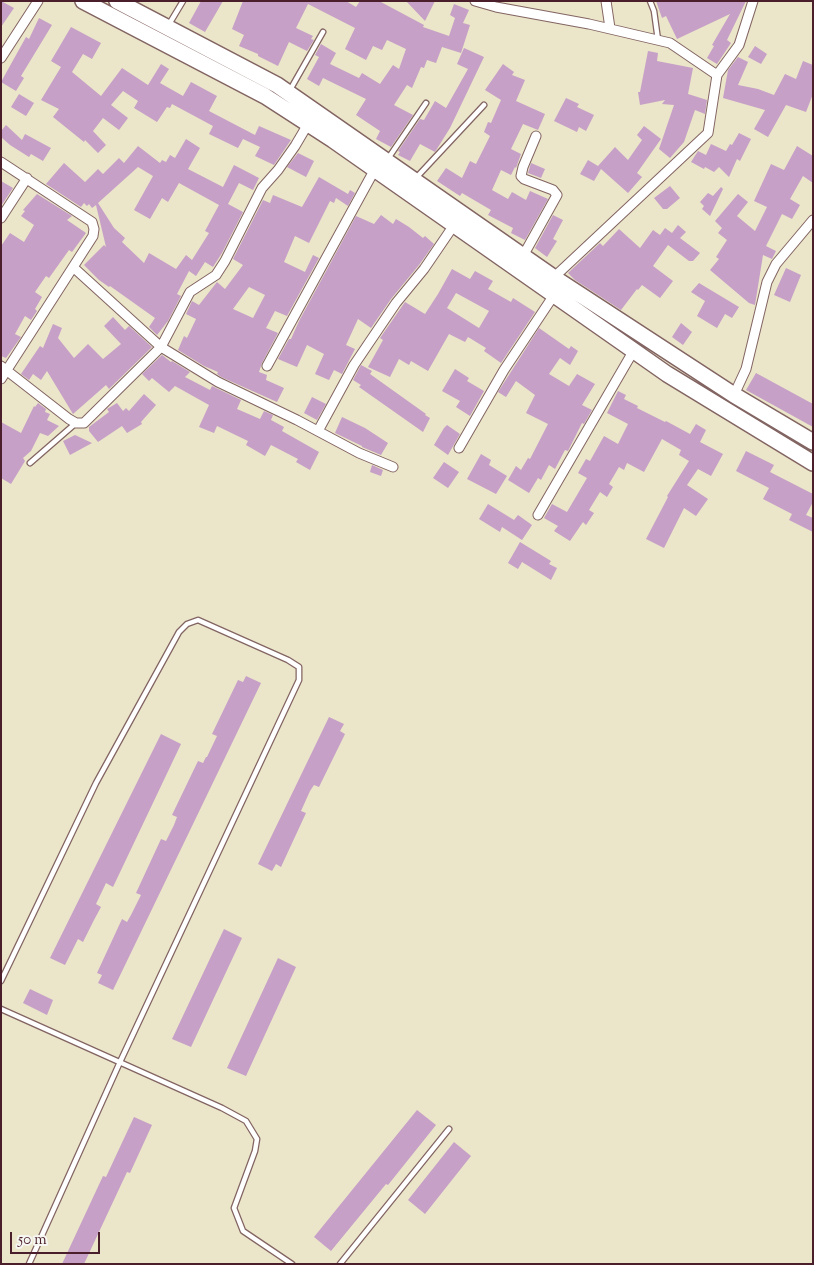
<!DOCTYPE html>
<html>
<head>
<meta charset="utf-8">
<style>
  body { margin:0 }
  #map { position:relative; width:814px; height:1265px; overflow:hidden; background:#ebe5c9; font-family:"Sorts Mill Goudy",serif }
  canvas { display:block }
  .frame { position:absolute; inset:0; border:2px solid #4a1f2b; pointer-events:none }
  .scale { position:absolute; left:10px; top:1232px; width:90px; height:22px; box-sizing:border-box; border:2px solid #4a1f2b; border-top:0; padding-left:6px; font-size:15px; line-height:18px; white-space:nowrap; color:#4a1f2b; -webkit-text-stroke:4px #f6f6f2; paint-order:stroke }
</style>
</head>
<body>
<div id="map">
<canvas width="814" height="1265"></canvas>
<div class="frame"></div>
<div class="scale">50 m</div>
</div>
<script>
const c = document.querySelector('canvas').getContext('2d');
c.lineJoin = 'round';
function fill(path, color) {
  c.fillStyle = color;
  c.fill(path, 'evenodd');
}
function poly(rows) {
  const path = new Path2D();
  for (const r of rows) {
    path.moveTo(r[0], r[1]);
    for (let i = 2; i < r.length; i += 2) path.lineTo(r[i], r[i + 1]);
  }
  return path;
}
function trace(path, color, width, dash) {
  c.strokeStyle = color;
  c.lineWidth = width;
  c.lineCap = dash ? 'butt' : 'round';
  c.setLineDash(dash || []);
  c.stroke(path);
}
const building = poly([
  [1,1,14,8,1,27],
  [201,1,223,1,205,32,189,23],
  [243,1,346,1,356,7,360,1,379,1,424,25,423,27,449,36,455,18,450,15,454,4,469,10,463,23,470,25,461,53,442,47,436,63,427,60,424,68,421,67,412,88,407,85,394,105,413,115,391,147,376,139,380,131,356,115,366,99,323,78,319,86,307,79,319,57,315,55,321,44,336,53,330,64,359,78,362,73,380,84,393,65,399,69,406,49,387,40,382,50,373,46,366,60,345,49,355,28,308,4,296,28,313,36,311,39,314,40,307,51,289,42,278,66,258,56,258,54,239,46,244,35,232,29],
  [406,1,435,1,425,21],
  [656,1,746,1,727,40,731,43,717,64,707,58,714,46,712,45,730,14,677,39,666,16,662,18],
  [39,18,52,25,21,76,24,78,16,91,1,82,26,37,29,39],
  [71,27,101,43,92,59,83,54,72,72,101,96,122,68,148,85,161,64,169,69,160,83,183,96,191,82,217,96,209,111,255,135,259,126,291,140,274,165,255,156,260,147,243,139,238,148,209,134,213,126,172,104,170,108,167,107,157,122,134,108,138,101,123,91,111,105,128,118,119,130,103,118,93,131,106,145,98,153,85,140,84,142,53,117,59,109,41,100,61,67,51,61],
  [755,46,767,54,761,64,748,57],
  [464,48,484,57,450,128,435,152,420,144,410,161,398,155,400,152,398,151,420,119,424,120,435,101,446,108,468,69,457,64],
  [648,51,658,53,657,61,693,68,688,94,707,100,705,114,695,110,684,142,670,158,659,149,674,105,662,104,665,100,640,105,638,92,640,92],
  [738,57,748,62,738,85,758,89,774,95,785,74,796,79,803,61,813,65,813,94,806,112,786,105,768,137,754,129,765,110,723,98,728,70],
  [503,64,514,72,512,75,525,80,516,101,545,114,538,130,523,124,511,149,521,154,516,168,515,167,511,175,501,170,492,190,508,199,512,192,526,200,530,191,548,199,525,240,511,233,513,228,488,215,491,210,462,193,460,196,437,181,446,168,462,178,470,161,476,164,490,136,484,132,488,122,491,123,501,100,485,90],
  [19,94,34,103,26,116,11,107],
  [566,98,579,104,577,107,594,115,586,131,579,127,577,132,554,121],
  [6,125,22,140,25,134,51,148,43,161,31,154,29,157,10,145,1,137,1,131],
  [644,126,661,139,637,173,642,177,628,193,601,169,594,181,580,174,588,160,598,166,615,147,628,160,642,140,637,135],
  [739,133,751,139,740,161,737,159,729,177,719,167,714,172,705,167,704,169,691,162,698,151,706,155,711,144,726,151,730,144,732,145],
  [186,139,200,148,188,169,223,187,234,165,259,178,253,190,239,183,228,204,243,212,222,253,213,267,205,262,196,276,189,271,177,294,181,296,168,321,157,335,149,327,155,318,110,286,109,287,99,280,84,265,104,245,106,247,96,205,92,208,89,204,87,206,84,203,81,207,46,184,64,163,85,182,98,169,103,174,119,158,124,163,138,146,160,163,162,160,166,162,170,155,175,158],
  [138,167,153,176,134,210,150,219,162,198,168,202,179,183,219,205,205,231,209,233,192,260,186,255,176,269,149,253,144,263,122,242,125,238,114,228,98,203],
  [797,146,813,156,813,183,803,176,790,199,800,205,792,219,782,214,766,246,776,251,772,259,763,255,755,305,749,303,710,270,719,259,716,257,727,240,718,233,722,228,715,221,738,194,748,202,737,216,755,231,767,207,754,201,771,164,784,170],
  [298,153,314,161,306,177,287,167],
  [531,163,545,169,541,178,528,173],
  [319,177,348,194,350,190,355,193,348,206,336,198,334,203,330,201,309,243,295,236,284,262,305,272,313,255,319,258,287,316,275,311,266,328,278,333,262,363,259,372,267,375,266,380,284,388,277,402,221,377,217,374,218,372,204,366,178,350,184,336,187,338,196,319,186,314,192,301,199,305,217,282,225,289,243,265,233,259,263,200,270,203,273,195,302,207],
  [249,287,265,295,253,318,233,309],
  [1,181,13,188,1,206],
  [670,186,680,198,667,209,663,209,654,198],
  [721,187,723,189,710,216,702,209,704,206,700,202,708,193,713,196],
  [37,194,72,216,67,220,86,233,72,252,69,250,49,278,46,276,35,292,42,297,35,309,37,311,31,320,25,316,15,334,21,337,6,358,1,356,1,246,10,233,24,242,34,225,21,216,25,211,23,210],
  [381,215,393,224,396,219,409,227,423,238,425,236,434,244,419,265,391,299,371,328,358,319,346,345,355,349,342,374,334,370,329,380,315,374,324,354,307,345,297,367,278,359,289,339,291,339,299,321,356,216,374,224],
  [553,215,563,220,553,239,557,241,547,257,535,248],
  [678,225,686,232,680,238,700,253,693,261,689,261,668,245,653,266,673,281,660,298,642,285,638,290,637,289,621,310,575,280,568,273,600,243,603,246,619,229,640,248,653,230,660,235,665,228,672,233],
  [786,268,801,275,790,302,774,295],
  [452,269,470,279,475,271,493,281,488,289,511,302,513,298,535,312,501,363,484,351,486,348,468,337,465,342,449,334,428,371,411,361,409,365,399,359,390,377,368,367,383,340,380,338,405,302,425,314,438,294],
  [456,293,489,311,479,328,447,308],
  [699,283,739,307,732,318,725,314,717,328,697,316,705,301,691,292],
  [113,317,125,330,129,326,152,347,109,389,106,385,73,414,47,371,41,380,33,374,29,380,21,374,40,346,43,348,53,324,62,328,58,338,74,358,88,344,103,359,121,344,104,326],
  [681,323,692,332,683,345,672,337],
  [539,328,569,349,571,346,578,351,570,365,560,358,549,374,569,386,577,374,595,384,582,405,592,410,584,424,582,423,568,451,565,450,555,469,549,465,541,480,538,478,529,493,508,480,516,466,521,470,528,458,530,459,548,424,526,413,535,395,516,381,506,397,498,392],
  [162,355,171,362,172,361,190,372,185,377,210,390,212,386,241,400,237,409,260,419,264,411,273,415,271,420,284,427,282,431,319,452,310,470,296,462,298,459,271,445,265,456,246,445,248,441,217,426,214,433,199,427,209,405,175,386,169,392,152,378,149,381,142,374],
  [361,365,372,371,370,374,426,414,425,415,430,418,423,432,359,387,361,385,353,380],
  [455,369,469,378,467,381,484,391,470,416,456,407,460,401,442,391],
  [756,373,813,404,813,427,746,390],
  [618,391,626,395,624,399,638,406,637,408,665,422,666,421,690,434,696,424,706,430,700,442,723,454,711,476,698,469,687,485,708,499,696,516,684,508,664,548,646,539,668,497,667,496,689,461,679,455,681,450,662,439,644,472,627,463,624,470,619,467,609,484,613,487,607,497,600,492,589,510,594,513,586,525,583,522,570,541,554,531,558,526,544,518,552,504,567,512,587,478,578,473,586,459,590,461,604,436,618,444,628,424,607,413],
  [144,394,156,405,141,422,142,424,127,433,122,426,98,442,89,431,89,427,109,412,107,409,117,403,123,411,126,408,129,411],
  [312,397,326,404,317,420,304,413],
  [38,403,46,409,45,412,50,414,47,420,59,426,48,436,40,433,31,451,23,458,25,461,11,484,1,478,1,422,21,433,34,406,35,407],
  [342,417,365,428,388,443,381,455,362,447,362,446,335,433],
  [447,425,460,434,448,455,434,445,444,428],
  [75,435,92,443,70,455,63,441],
  [746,451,774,465,770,472,813,494,813,502,806,515,813,518,813,532,789,520,792,514,763,499,769,488,736,471],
  [481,454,491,460,489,465,507,476,496,494,467,479],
  [444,462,459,472,448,488,433,478],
  [372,465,383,470,381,476,370,472],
  [488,504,514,520,518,515,532,525,522,540,502,527,500,532,479,519],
  [520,542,551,561,549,564,557,568,551,580,522,562,518,569,508,563],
  [246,676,261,683,113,990,98,983,102,975,97,973,122,919,127,922,131,915,141,895,136,893,161,839,166,841,174,825,177,817,172,815,198,761,203,763,206,757,207,757,217,736,212,734,238,680,243,682],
  [329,717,344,724,340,731,345,734,319,787,314,785,310,791,301,811,306,813,281,867,276,864,272,871,258,864],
  [161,734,181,744,113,887,106,883,96,904,101,907,94,920,83,942,78,939,65,965,50,958],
  [224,929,242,938,191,1047,172,1039],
  [278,958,296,967,246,1076,227,1068],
  [30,989,53,1000,47,1015,23,1003],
  [417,1110,436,1125,388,1185,386,1184,331,1251,314,1237],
  [134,1117,152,1125,130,1173,127,1172,84,1264,62,1264,103,1176,106,1177],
  [454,1142,471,1156,425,1214,408,1200]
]);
const service = poly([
  [650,1,654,11,658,40],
  [168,26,183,1],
  [290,90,323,32],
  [387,160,426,103],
  [415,179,484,105],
  [30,463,76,423],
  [1,981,96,783,179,632,187,624,198,620,288,660,299,667,299,680,120,1062,29,1264],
  [1,1009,222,1108,246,1121,257,1139,255,1151,234,1208,243,1231,292,1264],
  [340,1264,449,1129]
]);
const minor = poly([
  [475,1,496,7,589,24,670,43,717,75],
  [606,1,610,28],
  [1,58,38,1],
  [1,162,92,222,94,229,93,236,1,379],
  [1,218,27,178],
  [523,256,557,195,553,190,524,179,521,176,523,167,536,136],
  [73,267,161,347,218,382,297,420,359,453,393,467],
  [551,280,708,133,717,75,739,45,753,1],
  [1,366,69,419,76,423,84,423,161,347,190,292,216,275,225,261,262,188,278,170,295,146,308,124],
  [267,366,375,169],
  [734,395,746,369,767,282,776,264,813,220],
  [318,431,354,365,396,303,424,269,454,225],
  [459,448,504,370,554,295],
  [538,515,634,350]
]);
const primary = poly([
  [83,1,265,96,333,140,667,374,813,463],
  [117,1,277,85,553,277,734,395,813,442]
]);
fill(building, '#c6a0c7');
trace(service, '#826462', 7);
trace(minor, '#826462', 11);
trace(primary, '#826462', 18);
trace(service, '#fff', 4.5);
trace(minor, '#fff', 9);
trace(primary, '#fff', 15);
</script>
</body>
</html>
